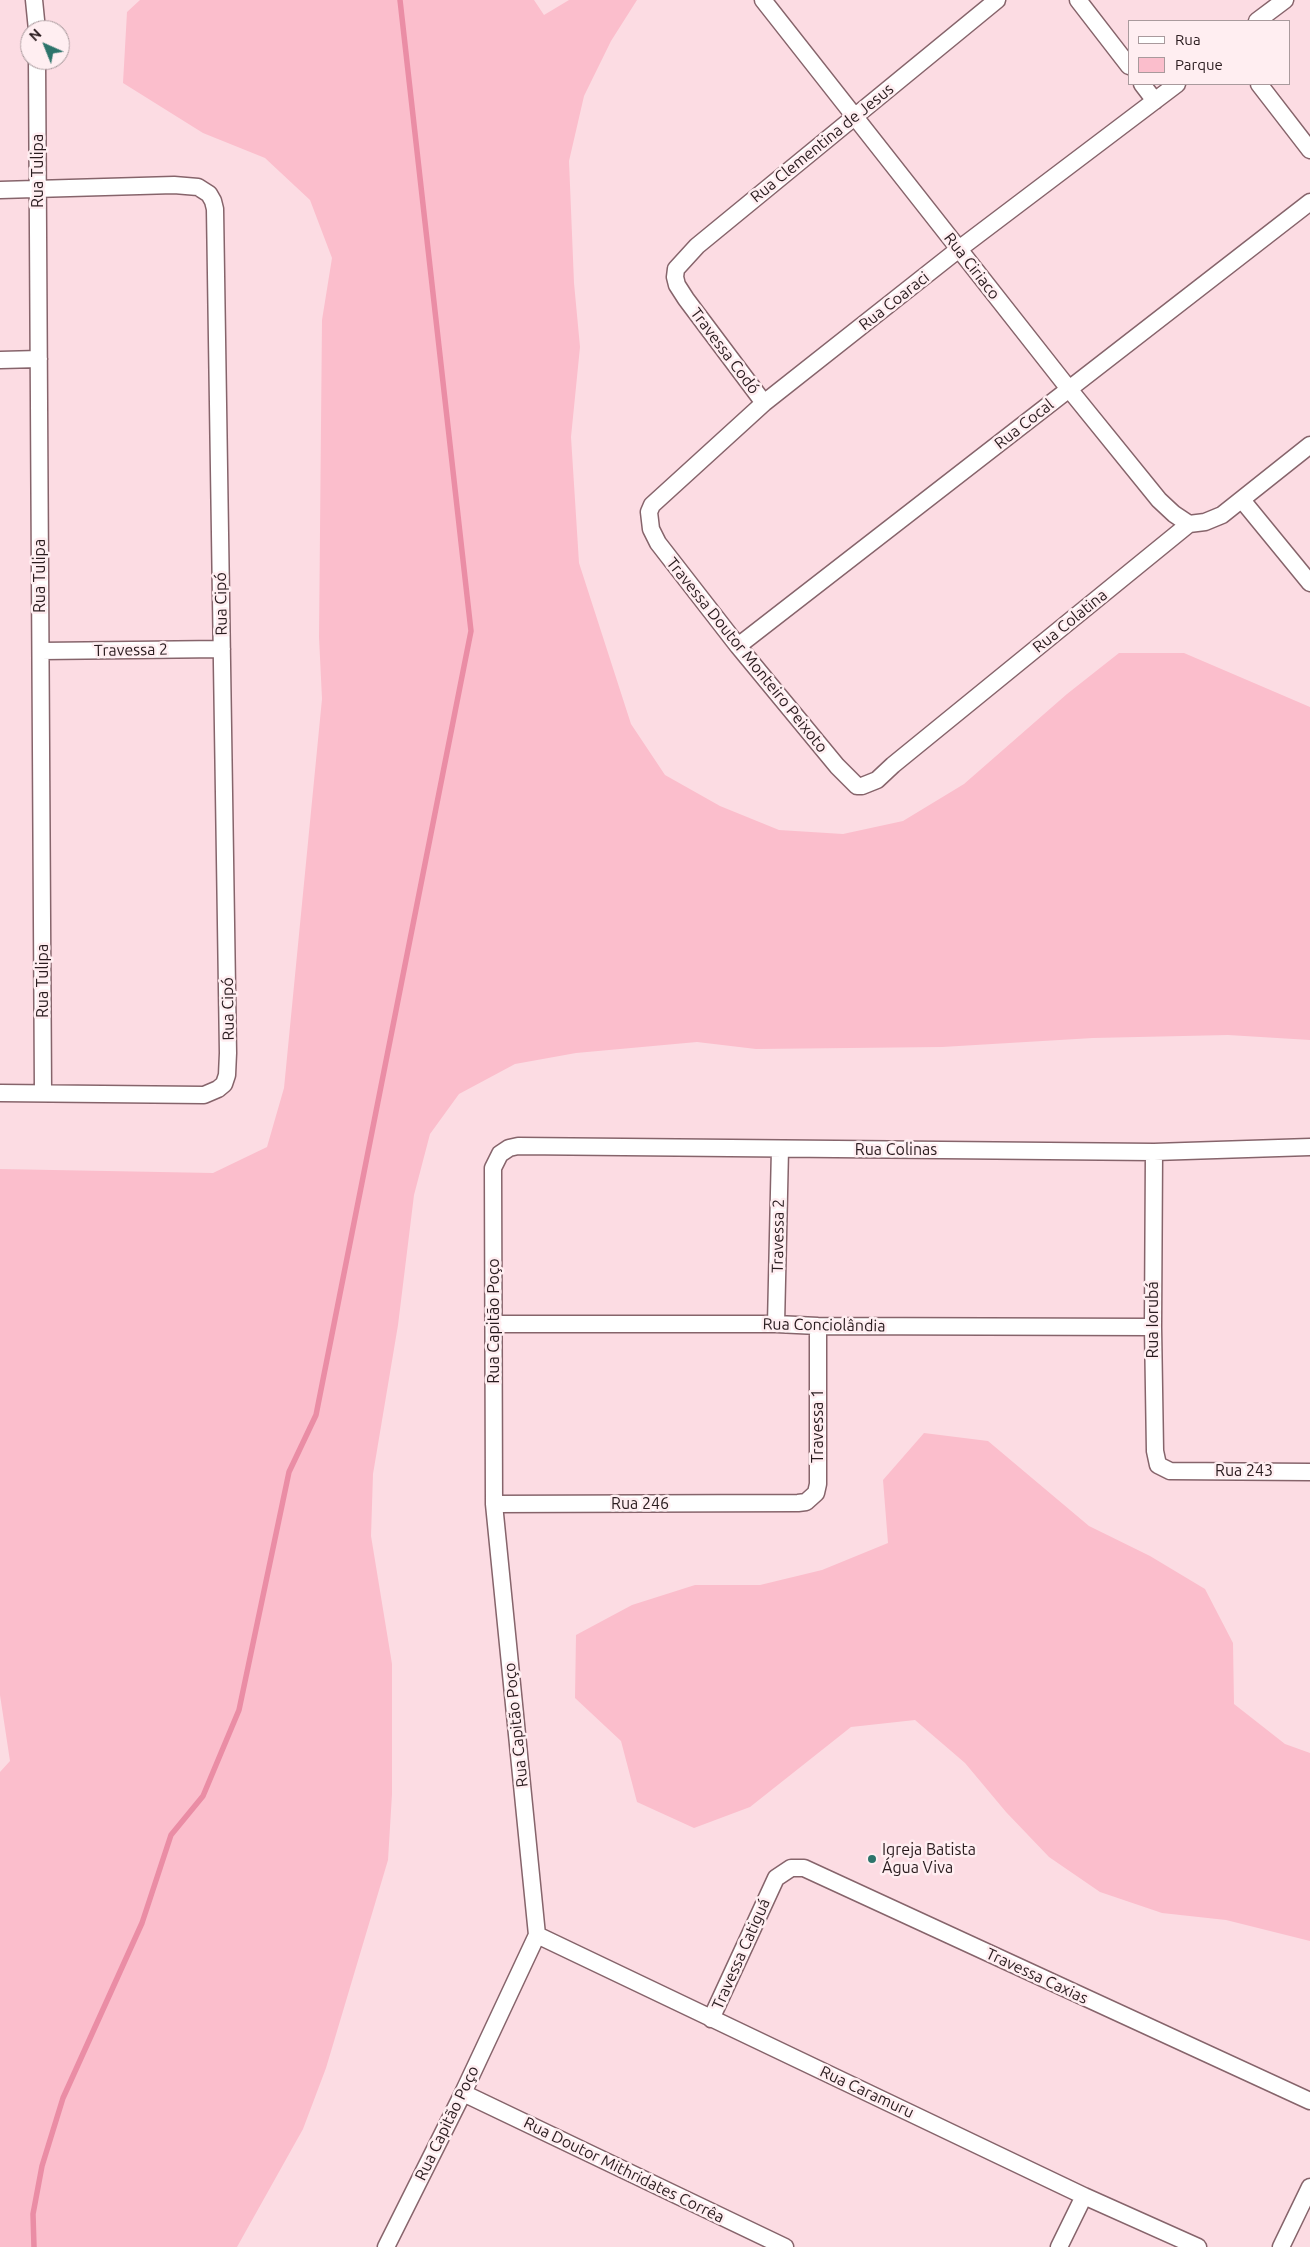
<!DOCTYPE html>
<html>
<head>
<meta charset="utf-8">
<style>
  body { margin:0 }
  #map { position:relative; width:1310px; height:2247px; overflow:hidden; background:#fcdce3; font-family:Ubuntu,sans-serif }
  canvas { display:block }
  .legend { position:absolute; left:1128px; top:20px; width:162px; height:65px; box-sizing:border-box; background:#ffeef1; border:1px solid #a99a9d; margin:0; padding:6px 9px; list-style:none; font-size:15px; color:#291b1e }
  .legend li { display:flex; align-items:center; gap:10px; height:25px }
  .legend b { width:25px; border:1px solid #a99a9d }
  .north { position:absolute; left:20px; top:20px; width:50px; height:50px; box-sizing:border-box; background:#ffeef1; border:1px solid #a99a9d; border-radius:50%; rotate:316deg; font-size:14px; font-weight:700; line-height:20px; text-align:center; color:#291b1e }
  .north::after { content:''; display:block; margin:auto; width:18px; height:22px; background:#2d746b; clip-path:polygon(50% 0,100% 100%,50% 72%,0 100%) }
</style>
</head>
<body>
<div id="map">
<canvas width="1310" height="2247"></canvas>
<ul class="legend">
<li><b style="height:6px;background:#fff"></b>Rua</li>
<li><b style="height:14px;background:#fbbecc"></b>Parque</li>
</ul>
<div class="north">N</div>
</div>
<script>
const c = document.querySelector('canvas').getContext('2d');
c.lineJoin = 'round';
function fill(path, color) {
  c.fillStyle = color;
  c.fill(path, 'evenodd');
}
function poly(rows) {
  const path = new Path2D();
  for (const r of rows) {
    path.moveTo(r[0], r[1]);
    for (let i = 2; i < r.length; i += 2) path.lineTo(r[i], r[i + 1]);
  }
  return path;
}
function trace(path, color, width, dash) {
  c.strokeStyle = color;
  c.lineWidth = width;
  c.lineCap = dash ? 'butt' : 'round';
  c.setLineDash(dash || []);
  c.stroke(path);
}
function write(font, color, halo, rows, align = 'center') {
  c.font = font + ' Ubuntu,sans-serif';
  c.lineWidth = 5;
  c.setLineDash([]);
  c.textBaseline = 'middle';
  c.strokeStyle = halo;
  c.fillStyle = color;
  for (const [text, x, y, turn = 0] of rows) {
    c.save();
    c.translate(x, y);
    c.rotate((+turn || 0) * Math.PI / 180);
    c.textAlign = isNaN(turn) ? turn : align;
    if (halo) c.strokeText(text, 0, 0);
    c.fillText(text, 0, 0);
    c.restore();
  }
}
const green = poly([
  [140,0,534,0,544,15,569,0,637,0,611,41,584,96,569,161,574,283,580,347,571,437,579,563,631,724,665,775,720,806,779,830,843,834,903,821,964,784,1067,694,1119,653,1184,653,1310,707,1310,1040,1228,1035,1093,1038,942,1047,756,1049,697,1042,576,1053,515,1064,459,1094,430,1134,414,1195,398,1325,373,1474,371,1536,392,1664,392,1794,388,1860,326,2068,303,2129,237,2247,0,2247,0,1772,10,1761,0,1695,0,1169,213,1173,267,1147,284,1088,322,699,319,637,322,320,332,258,310,200,265,158,203,133,123,83,127,12],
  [924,1433,988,1441,1089,1526,1150,1556,1205,1589,1233,1643,1234,1704,1285,1744,1310,1753,1310,1941,1226,1920,1162,1913,1100,1892,1049,1857,1006,1812,965,1763,915,1720,851,1727,750,1807,694,1828,637,1802,621,1741,575,1698,576,1635,632,1605,695,1585,760,1585,822,1570,888,1543,883,1480]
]);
const stream = poly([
  [34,2247,33,2214,42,2166,63,2098,142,1923,171,1835,203,1796,239,1710,289,1472,316,1415,471,631,400,0]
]);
const street = poly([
  [34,0,37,30],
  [763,0,1069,389,1159,500,1174,514,1189,524],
  [1078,0,1129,66],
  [1257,21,1285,0],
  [37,60,43,1092],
  [1142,84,1155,101],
  [1177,84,959,249,764,403,652,505,649,512,651,529,658,543,738,646,837,766,857,786,862,786,877,780,893,765,1189,524,1205,522,1222,515,1310,445],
  [1259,84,1310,150],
  [0,190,174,185,198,187,209,194,213,201,215,209,228,1053,227,1075,224,1084,218,1089,204,1095,0,1093],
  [0,360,39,359],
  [764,403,686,299,677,285,675,277,676,269,697,246,997,0],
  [1242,500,1310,583],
  [738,646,1310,202],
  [41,651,222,649],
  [1154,1152,1153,1327,1155,1451,1158,1465,1170,1471,1310,1472],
  [494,1324,776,1324,818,1326,1153,1327],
  [776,1324,780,1149],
  [494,1504,798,1503,806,1502,816,1493,818,1484,818,1326],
  [537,1935,1084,2196,1198,2247],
  [711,2019,776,1878,791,1868,804,1868,1310,2101],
  [463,2093,785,2247],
  [386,2247,463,2093,537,1935,494,1504,493,1168,500,1154,509,1148,518,1146,1154,1152,1310,1147],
  [1059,2247,1084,2196],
  [1281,2247,1310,2187]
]);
const markers = [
  [872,1859,5,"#2d746b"]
];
const streetNames = [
  ["Rua Clementina de Jesus",822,143,-39],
  ["Rua Tulipa",38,171,-90],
  ["Rua Ciriaco",972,266,52],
  ["Rua Coaraci",894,301,-38],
  ["Travessa Codó",725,351,53],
  ["Rua Cocal",1024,424,-38],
  ["Rua Tulipa",40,576,-90],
  ["Rua Cipó",221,604,-91],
  ["Rua Colatina",1070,621,-39],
  ["Travessa 2",131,650,-1],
  ["Travessa Doutor Monteiro Peixoto",747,655,51],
  ["Rua Tulipa",43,981,-90],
  ["Rua Cipó",228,1009,-91],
  ["Rua Colinas",896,1150],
  ["Travessa 2",778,1236,-89],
  ["Rua Iorubá",1153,1320,-90],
  ["Rua Capitão Poço",494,1321,-90],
  ["Rua Conciolândia",824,1325,1],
  ["Travessa 1",818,1426,-90],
  ["Rua 243",1244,1471],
  ["Rua 246",640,1504],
  ["Rua Capitão Poço",516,1725,-96],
  ["Travessa Catiguá",741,1954,-66],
  ["Travessa Caxias",1037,1976,25],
  ["Rua Caramuru",867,2092,25],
  ["Rua Capitão Poço",447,2123,-64],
  ["Rua Doutor Mithridates Corrêa",624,2170,26]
];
const poiNames = [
  ["Igreja Batista",882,1850],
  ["Água Viva",882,1868]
];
fill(green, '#fbbecc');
trace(stream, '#ea8da5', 5.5);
trace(street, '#86646b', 19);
trace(street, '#fff', 16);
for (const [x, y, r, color] of markers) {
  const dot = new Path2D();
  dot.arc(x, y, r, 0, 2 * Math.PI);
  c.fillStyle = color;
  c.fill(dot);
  trace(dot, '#ffeef1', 2);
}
write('16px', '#291b1e', '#ffeef1', streetNames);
write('16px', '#291b1e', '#ffeef1', poiNames, 'left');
</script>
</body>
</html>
